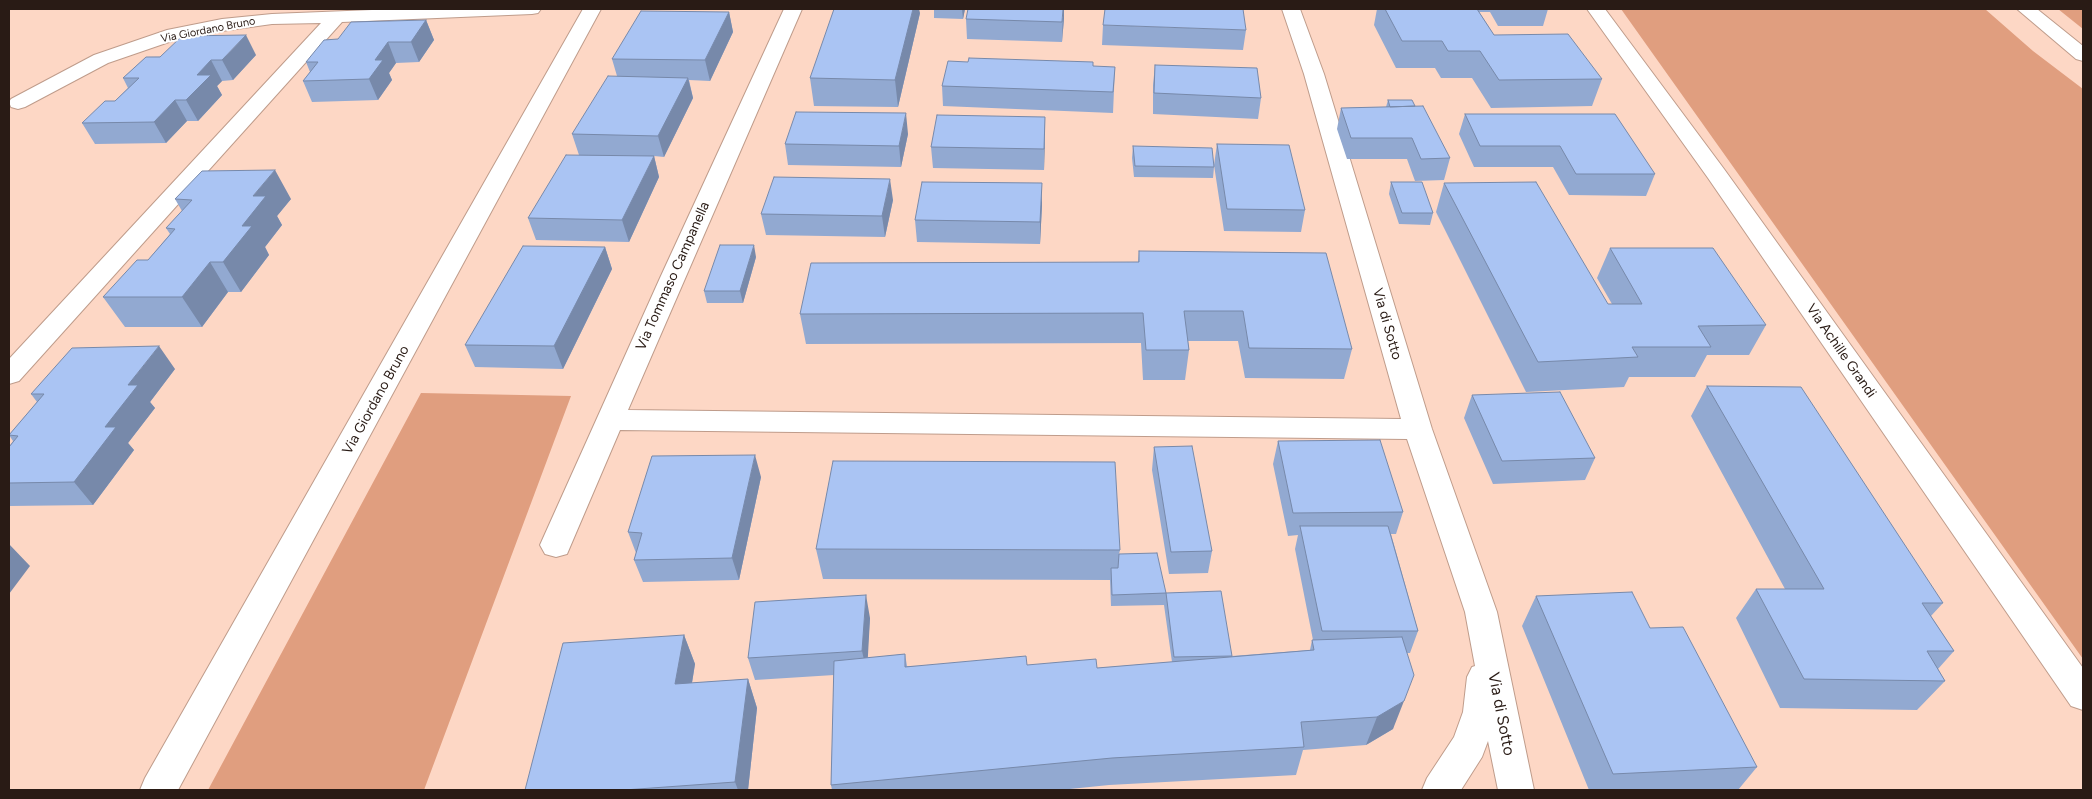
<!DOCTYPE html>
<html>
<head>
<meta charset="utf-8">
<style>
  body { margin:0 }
  #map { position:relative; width:2092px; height:799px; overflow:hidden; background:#fdd7c5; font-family:Figtree,sans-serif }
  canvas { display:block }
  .frame { position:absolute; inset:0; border:10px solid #291b15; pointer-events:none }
</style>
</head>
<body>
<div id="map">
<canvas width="2092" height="799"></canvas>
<div class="frame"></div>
</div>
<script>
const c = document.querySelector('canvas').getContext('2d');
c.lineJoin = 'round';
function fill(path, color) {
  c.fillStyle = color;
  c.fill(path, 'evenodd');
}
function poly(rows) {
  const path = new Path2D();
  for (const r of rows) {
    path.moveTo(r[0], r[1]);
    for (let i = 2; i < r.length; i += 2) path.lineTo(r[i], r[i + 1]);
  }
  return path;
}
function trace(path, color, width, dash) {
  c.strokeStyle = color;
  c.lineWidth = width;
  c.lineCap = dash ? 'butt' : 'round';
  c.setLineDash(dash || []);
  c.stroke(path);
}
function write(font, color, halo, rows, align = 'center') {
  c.font = font + ' Figtree,sans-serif';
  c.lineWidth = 4;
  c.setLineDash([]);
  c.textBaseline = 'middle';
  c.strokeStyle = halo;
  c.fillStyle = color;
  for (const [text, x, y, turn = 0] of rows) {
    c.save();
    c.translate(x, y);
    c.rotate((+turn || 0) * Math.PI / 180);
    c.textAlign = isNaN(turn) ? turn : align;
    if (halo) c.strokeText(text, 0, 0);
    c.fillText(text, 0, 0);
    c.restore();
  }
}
const green = poly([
  [1621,9,1985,9,2033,51,2083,89,2083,659],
  [2058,9,2083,9,2083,29],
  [421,393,571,396,424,790,208,790]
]);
const minor = poly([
  [397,9,541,9,538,13,532,14,342,22,19,381,9,384,9,359,321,23,272,24,222,31,172,41,108,63,25,107,18,109,11,107,9,102,11,99,94,55,167,30,222,19,272,14,397,9],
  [583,9,601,9,178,790,140,790,145,778,583,9],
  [784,9,802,9,628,410,1401,419,1304,74,1282,9,1300,9,1324,74,1432,429,1497,612,1534,790,1498,790,1488,741,1482,757,1461,790,1422,790,1427,778,1454,737,1463,712,1467,677,1472,667,1475,666,1465,612,1407,439,620,430,567,554,556,557,545,554,540,545,660,278,784,9],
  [1587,9,1605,9,1724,169,2083,668,2083,710,2071,706,1708,178,1587,9],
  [2017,9,2037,9,2083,46,2083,61,2076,59,2017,9]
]);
const wall = poly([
  [934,9,965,9,963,19,934,18],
  [1377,9,1548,9,1543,26,1498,26,1490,12,1479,12,1494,35,1602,79,1592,106,1491,108,1472,78,1441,78,1435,68,1396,68,1374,25],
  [729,12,733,32,710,81,689,80,693,98,664,157,654,156,659,177,629,242,536,240,528,218,579,155,572,134,617,76,612,59],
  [920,13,898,107,814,106,810,78],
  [1064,18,1062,42,967,39,966,19],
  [426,20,434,40,419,62,396,63,389,73,392,80,378,100,312,102,303,81,310,72,306,62,338,39],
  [1103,25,1246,30,1243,50,1102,45],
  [256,55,233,80,222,81,217,86,222,95,198,121,187,121,166,143,95,144,82,123,115,101,128,88,123,78,146,57],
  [1155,65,1261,98,1258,119,1153,114,1153,85],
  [1115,67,1113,113,943,106,942,86],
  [1388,100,1415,106,1450,158,1444,180,1415,181,1407,159,1347,159,1337,129,1341,108,1386,107],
  [1465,114,1655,174,1646,196,1569,195,1553,167,1474,167,1459,134],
  [1045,117,1044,170,933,168,931,147],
  [908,134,901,167,788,165,785,144],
  [1217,144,1305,210,1301,232,1224,231,1214,165],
  [1133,146,1214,167,1213,178,1134,177,1132,158],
  [1391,182,1433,213,1430,225,1399,224,1389,194],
  [1444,183,1608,304,1612,304,1597,278,1610,248,1766,325,1749,355,1707,355,1695,377,1629,377,1624,387,1526,392,1436,212],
  [175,199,291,199,277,216,282,225,265,247,269,255,241,292,228,292,202,327,125,327,103,297,148,260,170,234,166,228,182,211],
  [893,200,885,237,766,235,761,214],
  [1042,205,1040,244,917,242,915,220],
  [605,247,612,269,563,369,475,367,465,345],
  [1139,251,1352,349,1344,379,1245,378,1238,341,1188,341,1189,350,1185,380,1143,380,1141,343,806,344,800,314,1138,262],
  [756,257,743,303,707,303,704,291],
  [175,369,150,402,155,408,128,443,134,450,93,505,9,506,9,447,13,441,9,435,37,402,31,394],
  [1707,386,1943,603,1931,616,1954,651,1938,669,1945,681,1917,710,1780,708,1736,618,1756,589,1785,589,1691,416],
  [1472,395,1595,458,1585,480,1493,484,1464,418],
  [1278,441,1403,512,1396,534,1391,534,1418,631,1410,653,1407,653,1393,729,1366,745,1303,750,1296,775,1109,785,1060,790,832,790,831,785,834,675,755,680,748,658,870,618,867,658,905,654,907,666,1027,665,1097,668,1172,662,1164,605,1111,606,1110,580,823,579,816,549,1120,550,1119,554,1166,593,1232,656,1310,650,1312,640,1313,640,1295,549,1298,535,1288,536,1273,464],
  [1154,447,1212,551,1208,573,1169,574,1152,470],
  [761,477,739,580,643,582,634,560,636,553,628,532],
  [1536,596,1650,628,1757,767,1738,790,1589,790,1522,626],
  [684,635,695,664,692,683,748,679,757,708,748,790,525,790]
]);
const shadedWall = poly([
  [913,9,919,9,920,13,898,107,895,80],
  [962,9,965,9,963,19],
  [1063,9,1064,9,1064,18,1062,42],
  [729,12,733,32,710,81,705,60],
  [426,20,434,40,419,62,411,42],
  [246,35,256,55,233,80,222,60],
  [388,42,396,63,389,73,392,80,378,100,369,79,375,60],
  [211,60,222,81,217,86,222,95,198,121,186,100,197,75],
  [688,78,693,98,664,157,658,136],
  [175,100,187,121,166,143,154,122],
  [906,113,908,134,901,167,899,146],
  [1045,117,1045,138,1044,170,1044,149],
  [654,156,659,177,629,242,622,220],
  [275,170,291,199,277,216,282,225,265,247,269,255,241,292,223,262,242,226,253,196],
  [890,179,893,200,885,237,882,216],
  [1042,183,1042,205,1040,244,1040,222],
  [754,245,756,257,743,303,740,291],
  [605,247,612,269,563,369,554,346],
  [210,262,228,292,202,327,182,297],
  [159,346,175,369,150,402,155,408,128,443,134,450,93,505,74,482,128,385],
  [755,455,761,477,739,580,732,558],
  [9,544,30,566,9,594],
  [866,595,870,618,867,673,862,651],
  [684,635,695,664,687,713,675,684],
  [748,679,757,708,748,790,738,790,735,782],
  [1404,701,1393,729,1366,745,1377,717]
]);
const building = poly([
  [834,9,913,9,895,80,810,78,834,9],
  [968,9,1063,9,1062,22,966,19,968,9],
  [1105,9,1243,9,1246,30,1103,25,1105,9],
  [1385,9,1477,9,1494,35,1568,34,1602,79,1499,80,1480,51,1448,51,1442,41,1402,41,1385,9],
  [641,11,729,12,705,60,612,59,641,11],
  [426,20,411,42,388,42,375,60,383,60,369,79,303,81,318,62,306,62,324,40,338,39,351,22,426,20],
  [246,35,222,60,211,60,197,75,211,75,186,100,175,100,154,122,82,123,105,101,115,101,139,78,123,78,146,57,160,57,182,36,246,35],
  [969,58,1093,62,1093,66,1115,67,1113,92,942,86,948,61,968,62,969,58],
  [1155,65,1257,68,1261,98,1154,93,1155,65],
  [608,76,688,78,658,136,572,134,608,76],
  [1388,100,1412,100,1415,106,1390,107,1388,100],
  [1423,106,1450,158,1421,159,1412,138,1351,138,1341,108,1423,106],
  [796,112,906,113,899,146,785,144,796,112],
  [1465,114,1615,114,1655,174,1576,174,1560,146,1480,146,1465,114],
  [937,115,1045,117,1044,149,931,147,937,115],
  [1217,144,1289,145,1305,210,1227,209,1217,144],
  [1133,146,1212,148,1214,167,1135,166,1133,146],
  [566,155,654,156,622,220,528,218,566,155],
  [275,170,253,196,266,196,242,226,252,226,223,262,210,262,182,297,103,297,137,260,148,260,175,229,166,228,192,200,175,199,202,171,275,170],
  [774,177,890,179,882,216,761,214,774,177],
  [922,182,1042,183,1040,222,915,220,922,182],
  [1391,182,1422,182,1433,213,1402,213,1391,182],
  [1536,182,1608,304,1642,304,1610,248,1713,248,1766,325,1698,326,1711,347,1632,347,1638,357,1538,362,1444,183,1536,182],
  [720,245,754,245,740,291,704,291,720,245],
  [523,246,605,247,554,346,465,345,523,246],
  [1139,251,1326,253,1352,349,1249,348,1243,311,1184,311,1189,350,1146,350,1143,313,800,314,811,263,1139,262,1139,251],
  [159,346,128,385,138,385,105,427,116,427,74,482,9,483,9,447,18,436,9,435,44,394,31,394,72,348,159,346],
  [1707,386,1801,387,1943,603,1922,603,1954,651,1927,651,1945,681,1804,679,1756,589,1824,589,1707,386],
  [1560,392,1595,458,1502,461,1472,395,1560,392],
  [1380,440,1403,512,1293,513,1278,441,1380,440],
  [1192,446,1212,551,1171,552,1154,447,1192,446],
  [755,455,732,558,634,560,642,533,628,532,652,456,755,455],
  [833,461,1115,462,1120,550,816,549,833,461],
  [1300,526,1388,526,1418,631,1322,631,1300,526],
  [1157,553,1166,593,1221,591,1232,656,1174,657,1166,593,1112,595,1111,568,1118,568,1119,554,1157,553],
  [1632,592,1650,628,1683,627,1757,767,1613,774,1536,596,1632,592],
  [866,595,862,651,748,658,755,602,866,595],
  [684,635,675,684,748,679,735,782,624,790,525,790,563,643,684,635],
  [1402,637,1414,675,1404,701,1377,717,1301,722,1304,747,1112,758,831,785,834,661,905,654,905,667,1026,656,1027,665,1096,659,1097,668,1314,650,1312,640,1402,637]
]);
const farStreetnames = [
  ["Via Giordano Bruno",208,30,-11]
];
const streetNames = [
  ["Via Tommaso Campanella",673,276,-66],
  ["Via di Sotto",1387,324,74],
  ["Via Achille Grandi",1841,351,55],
  ["Via Giordano Bruno",376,400,-61]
];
const nearStreetnames = [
  ["Via di Sotto",1501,714,79]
];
fill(green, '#e09e7f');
trace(minor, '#bf9c8b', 2);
fill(minor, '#fff');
fill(wall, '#92a9d1');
fill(shadedWall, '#7789aa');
fill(building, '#aac4f3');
trace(building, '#7789aa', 1);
write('11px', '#291b15', '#fff', farStreetnames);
write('14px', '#291b15', '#fff', streetNames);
write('16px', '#291b15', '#fff', nearStreetnames);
</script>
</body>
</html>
